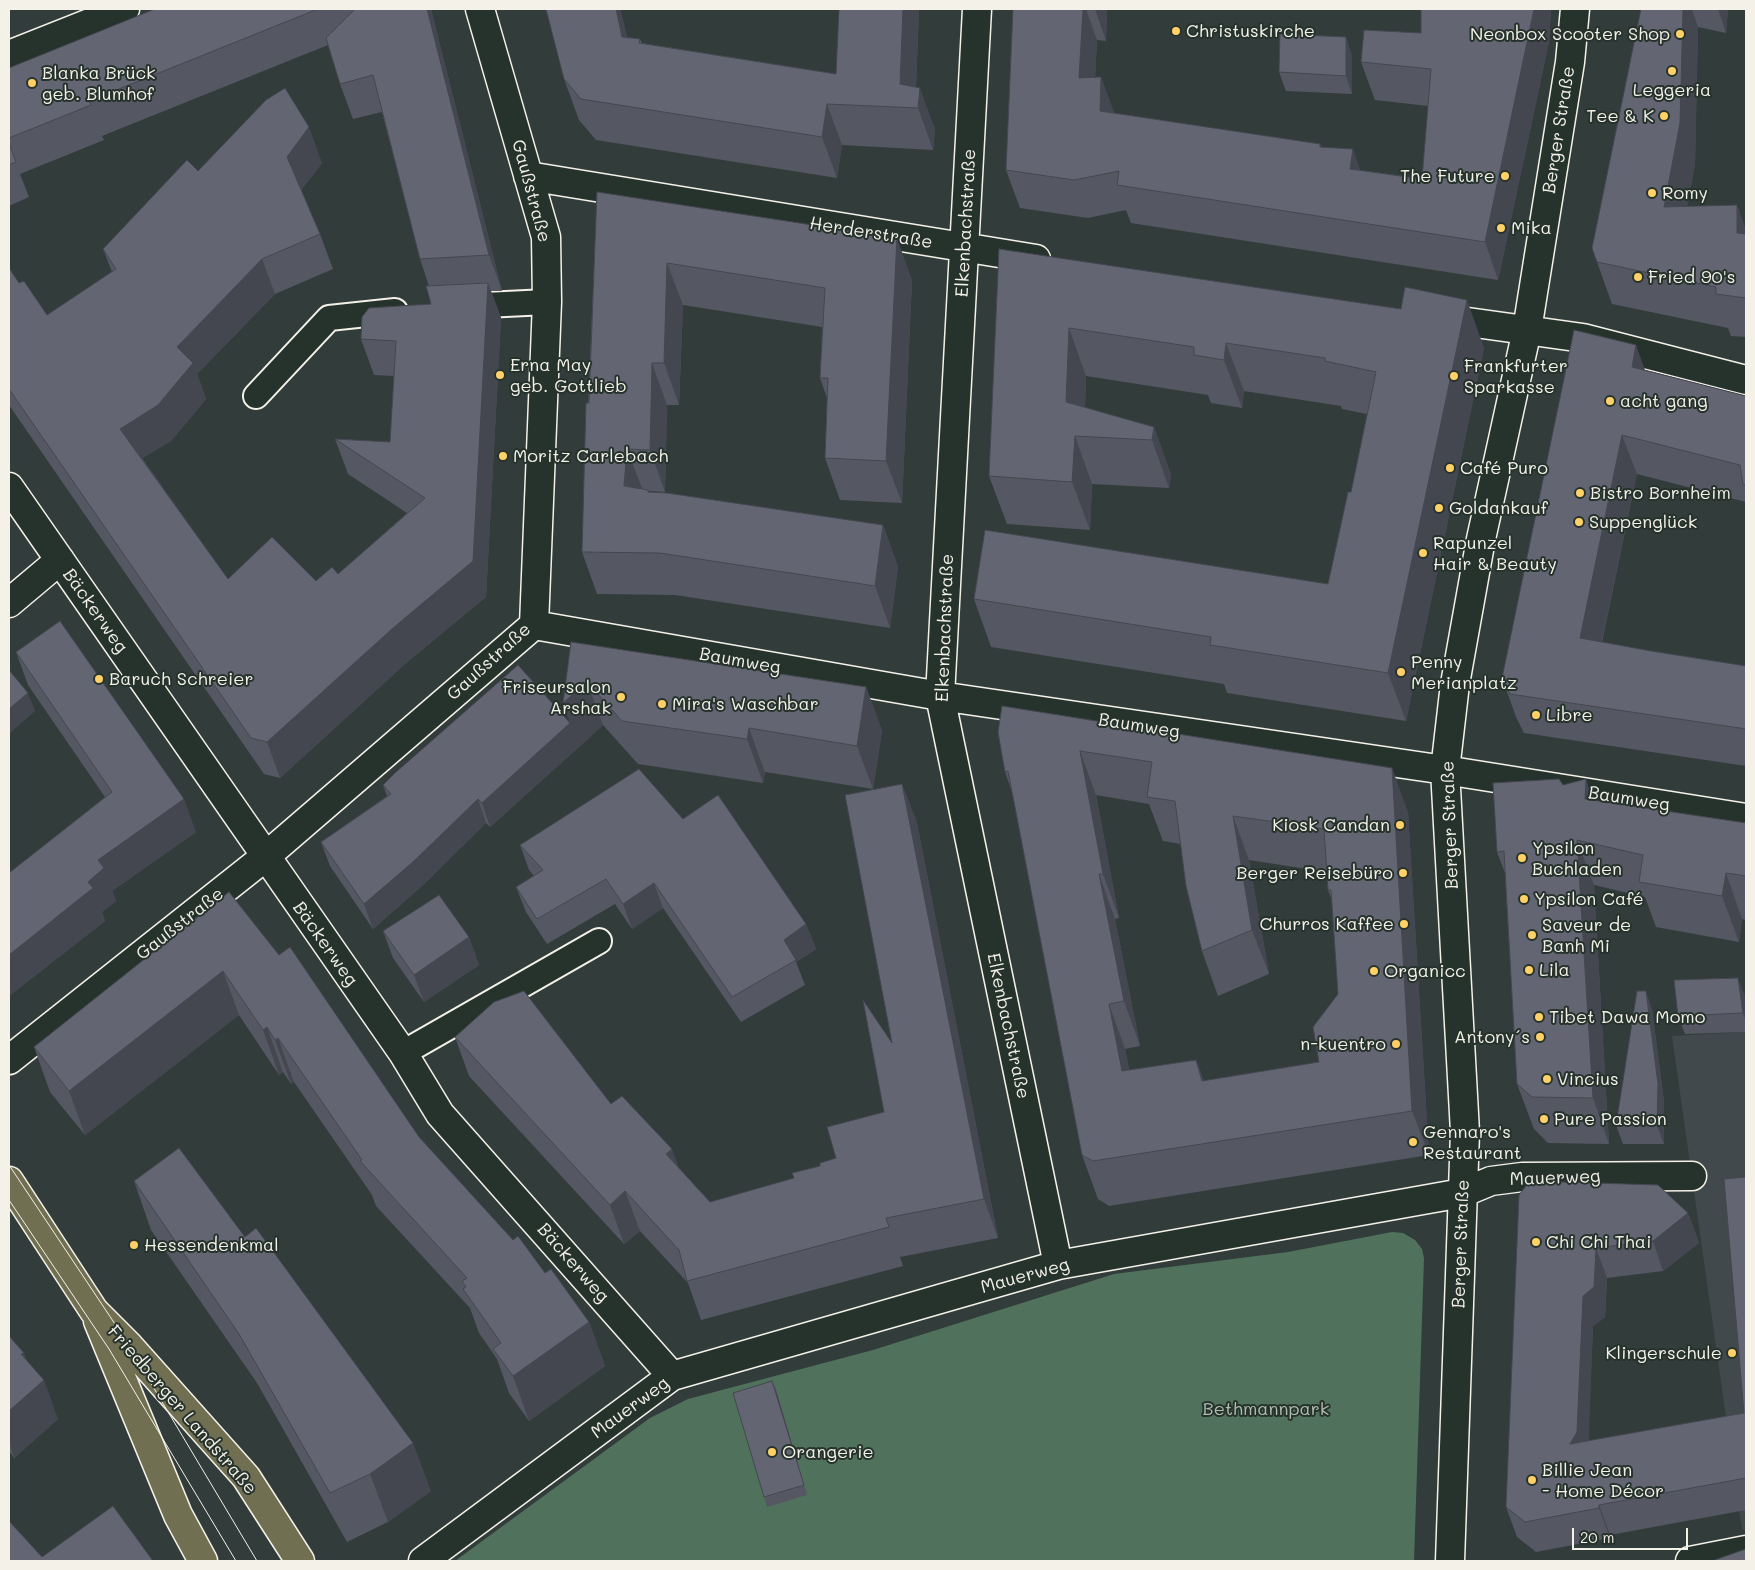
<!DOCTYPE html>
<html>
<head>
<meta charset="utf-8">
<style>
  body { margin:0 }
  #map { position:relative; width:1755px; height:1570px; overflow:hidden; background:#323d3b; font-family:Mali,sans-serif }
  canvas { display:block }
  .frame { position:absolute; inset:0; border:10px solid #f4f1e8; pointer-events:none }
  .scale { position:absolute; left:1572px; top:1528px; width:116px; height:22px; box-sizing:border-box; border:2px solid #f4f1e8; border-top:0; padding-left:6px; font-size:15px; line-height:18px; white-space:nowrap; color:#f4f1e8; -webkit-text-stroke:4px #26332d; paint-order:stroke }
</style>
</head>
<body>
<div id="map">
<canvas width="1755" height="1570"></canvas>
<div class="frame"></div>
<div class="scale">20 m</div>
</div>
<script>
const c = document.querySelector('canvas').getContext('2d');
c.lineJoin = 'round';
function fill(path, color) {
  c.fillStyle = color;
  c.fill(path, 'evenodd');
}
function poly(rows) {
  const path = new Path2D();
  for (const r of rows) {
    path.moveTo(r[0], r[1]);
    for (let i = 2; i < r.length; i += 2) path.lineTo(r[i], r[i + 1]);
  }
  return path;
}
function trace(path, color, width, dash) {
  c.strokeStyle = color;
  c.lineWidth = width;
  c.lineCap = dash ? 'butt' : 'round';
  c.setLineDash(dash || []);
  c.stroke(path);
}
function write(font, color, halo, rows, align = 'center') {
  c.font = font + ' Mali,sans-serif';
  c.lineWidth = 4;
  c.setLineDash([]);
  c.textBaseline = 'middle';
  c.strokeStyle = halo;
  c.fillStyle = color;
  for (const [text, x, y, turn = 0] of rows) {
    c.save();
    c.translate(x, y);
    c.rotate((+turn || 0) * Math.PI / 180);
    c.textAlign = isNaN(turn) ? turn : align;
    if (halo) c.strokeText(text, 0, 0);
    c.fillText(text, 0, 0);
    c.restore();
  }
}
const built = poly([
  [1746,1032,1746,1530,1742,1530,1672,1036]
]);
const green = poly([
  [1392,1232,1403,1233,1415,1240,1422,1249,1424,1258,1414,1561,455,1561,650,1418,688,1399,873,1350,1114,1274,1288,1252]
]);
const lane = poly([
  [464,306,547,302],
  [256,396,329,318,395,311],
  [403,1053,599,941]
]);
const street = poly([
  [977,9,940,696,1058,1265],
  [9,55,125,9],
  [528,176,1036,259],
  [1439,318,1583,338,1746,380],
  [9,487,403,1053,440,1114,672,1376],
  [9,603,60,560],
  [534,625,940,696,1445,770,1746,818],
  [9,1060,265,857,534,625,547,302,546,237,480,9],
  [423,1561,672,1376,1058,1265,1462,1193,1491,1181,1522,1177,1692,1176],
  [1450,1561,1465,1132,1445,770,1455,684,1481,539,1527,330,1570,62,1575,9],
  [1690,1561,1746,1550]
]);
const primary = poly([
  [9,1181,94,1311,129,1346,246,1477,300,1561],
  [98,1321,178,1515,203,1561]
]);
const tram = poly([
  [9,1165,121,1333,257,1561],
  [9,1200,109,1349,236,1561]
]);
const wall = poly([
  [155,9,431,9,502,291,491,291,501,318,486,597,406,663,280,778,264,774,9,405,9,268,19,283,47,315,112,272,103,249,198,171,322,163,301,190,320,234,333,269,275,294,197,374,206,399,171,441,142,458,228,579,316,581,338,574,407,513,348,474,335,439,390,442,394,376,374,375,361,339,431,304,429,286,420,259,382,112,353,119,340,84,328,45,102,136,104,140,20,174,29,197,9,206,9,68],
  [546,9,620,9,627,37,640,39,642,43,836,74,919,9,916,87,935,129,933,150,842,145,837,178,596,140,579,120,564,79],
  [1013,9,1107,9,1106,41,1097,40,1095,78,1101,77,1114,113,1320,144,1321,147,1360,170,1422,179,1428,106,1375,100,1361,62,1421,33,1421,9,1551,9,1549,42,1498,280,1131,223,1126,210,1088,218,1020,208,1006,170],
  [1641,9,1728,9,1726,33,1698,27,1695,164,1687,207,1737,205,1746,231,1746,337,1731,336,1728,328,1612,304,1592,248],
  [1352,55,1352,94,1286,91,1279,72],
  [597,192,912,280,902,503,840,500,825,458,827,398,820,378,822,327,683,305,679,405,667,405,665,492,648,491,649,492,883,525,898,567,890,628,675,595,597,594,582,552],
  [999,249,1484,348,1406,721,1227,693,1224,684,991,647,974,599,1328,584,1351,492,1367,414,1342,409,1341,406,1244,391,1242,408,1211,403,1208,395,1086,376,1085,408,1154,427,1171,475,1169,488,1092,484,1090,530,1007,524,989,476],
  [1645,370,1746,396,1746,502,1637,474,1602,642,1651,651,1746,666,1746,766,1524,733,1516,717,1502,678],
  [571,642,866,687,882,731,873,789,765,772,763,783,638,764,603,725,579,747,563,703],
  [16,652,196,832,112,891,116,901,102,912,105,921,9,996,9,873,105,797,28,685],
  [570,723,579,747,490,827,486,823,423,885,373,929,330,866,321,842,387,796,383,785],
  [998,732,1408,812,1429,1155,1109,1206,1098,1199,1082,1155,1013,795,1005,772],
  [1096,795,1149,804,1163,841,1181,844,1202,951,1218,996,1269,974,1249,860,1327,872,1328,890,1332,901,1338,994,1319,1062,1204,1081,1196,1060,1129,1070,1125,1049,1140,1046,1115,919,1119,918],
  [902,784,917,823,998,1238,900,1257,903,1266,701,1320,688,1283,640,1231,624,1244,469,1076,455,1037,611,1104,672,1149,678,1167,710,1202,794,1178,836,1158,884,1112,892,1043],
  [1593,800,1746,823,1746,920,1742,919,1739,942,1656,927,1645,897,1594,885,1609,1144,1548,1143,1534,1129,1517,1084,1505,873,1497,852],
  [683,819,806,924,816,949,796,962,805,985,741,1022,663,908,632,929,615,904,547,944,526,912,516,887,534,876,529,870,520,845],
  [229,892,419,1137,513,1240,545,1273,589,1322,605,1366,529,1421,509,1393,497,1359,479,1333,470,1308,376,1206,372,1195,294,1082,291,1084,283,1072,279,1075,239,1015,85,1135,50,1092,34,1047],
  [383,931,469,937,479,965,424,1002,393,958],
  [1745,996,1746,1008,1746,1032,1685,1034,1678,1016],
  [1652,1009,1664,1102,1664,1144,1623,1144,1616,1125],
  [1746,1177,1746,1510,1610,1535,1610,1538,1536,1552,1517,1537,1506,1507,1519,1195,1688,1213,1699,1243,1663,1271,1607,1278,1605,1317,1593,1326,1588,1441,1744,1413],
  [134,1181,245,1237,431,1491,388,1522,347,1542,257,1383,151,1230],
  [9,1336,26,1359,58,1419,14,1458,9,1451],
  [776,1390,807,1495,767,1507,764,1497]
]);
const shadedWall = poly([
  [427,9,431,9,502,291,489,255],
  [616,9,620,9,637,78,622,37],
  [903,9,919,9,915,108,900,84],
  [1083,9,1086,9,1097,40,1093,116,1079,78],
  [1095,9,1107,9,1106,41],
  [1534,9,1551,9,1549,42,1498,280,1485,242],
  [1683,9,1692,9,1698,27,1695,164,1680,248,1664,207],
  [1718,9,1728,9,1726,33],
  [1346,37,1352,55,1352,94,1346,76],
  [1101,77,1115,115,1100,111],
  [920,88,935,129,933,150,918,108],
  [827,104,842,145,837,178,822,137],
  [309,127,322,163,300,192,287,157],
  [1353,149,1366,187,1350,169],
  [1737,205,1746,231,1746,257,1737,233],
  [897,238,912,280,902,503,886,461],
  [262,259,275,294,197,374,206,399,171,441,133,464,120,429,177,347],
  [667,263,683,305,679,405,664,363],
  [488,283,501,318,486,597,406,663,280,778,267,742,393,628],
  [1467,300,1484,348,1406,721,1388,673],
  [1069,328,1086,376,1084,436,1066,402],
  [1226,343,1244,391,1242,408,1224,360],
  [1636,345,1650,384,1632,367],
  [652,363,667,405,665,492,650,450],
  [1154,427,1171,475,1169,488,1152,440],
  [1622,435,1637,474,1594,677,1580,638],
  [1075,436,1092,484,1090,530,1072,482],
  [627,449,643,491,624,486],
  [883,525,898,567,890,628,875,586],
  [587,682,603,725,579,747,563,703],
  [866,687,882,731,873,789,857,746],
  [28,693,35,711,9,734,9,709],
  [570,723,579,747,490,827,482,803],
  [749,728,765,772,763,783,747,739],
  [1080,751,1096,795,1119,918,1103,874],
  [1392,768,1408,812,1429,1155,1412,1111],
  [1586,779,1602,824,1585,799],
  [902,784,917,823,998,1238,984,1199],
  [184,799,196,832,112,891,116,901,102,912,105,921,9,996,9,955,88,882,98,860],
  [478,799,486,823,423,885,373,929,364,904],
  [1233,816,1249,860,1269,974,1252,930],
  [1577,840,1594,885,1609,1144,1593,1098],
  [1726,873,1742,919,1739,942,1722,896],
  [1099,874,1115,919,1140,1046,1124,1001],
  [654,883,663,908,632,929,623,904],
  [806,924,816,949,796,962,784,940],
  [469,937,479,965,424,1002,414,975],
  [223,971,239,1015,85,1135,69,1091],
  [1738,978,1745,996,1746,1008,1746,1023,1743,1013],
  [1646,991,1652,1009,1664,1102,1664,1144,1657,1126],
  [1109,1004,1125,1049,1138,1115,1122,1071],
  [267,1027,283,1072,279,1075,263,1030],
  [278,1038,294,1082,291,1084,275,1040],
  [1196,1060,1212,1104,1202,1081],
  [672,1149,686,1188,666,1154],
  [625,1191,640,1231,624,1244,610,1205],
  [1688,1213,1699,1243,1663,1271,1653,1241],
  [1596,1248,1607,1278,1605,1317,1593,1326,1588,1462,1570,1444,1583,1296],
  [589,1322,605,1366,529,1421,513,1376],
  [24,1353,36,1387,44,1380,58,1419,14,1458,9,1442,9,1411,21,1354],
  [772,1381,776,1390,807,1495,804,1485],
  [413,1443,431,1491,388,1522,370,1474],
  [1599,1505,1610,1535,1610,1538,1599,1508]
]);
const building = poly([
  [155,9,318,9,89,101,91,105,9,138,9,68,155,9],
  [355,9,427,9,489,255,420,259,373,75,340,84,326,38,355,9],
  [546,9,616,9,622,37,640,39,639,43,836,74,839,9,903,9,900,84,920,88,918,108,827,104,822,137,581,99,564,79,546,9],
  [1013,9,1083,9,1079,78,1101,77,1100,111,1320,144,1320,147,1353,149,1350,169,1422,179,1431,69,1361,62,1364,30,1421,33,1421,9,1534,9,1485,242,1117,185,1119,171,1074,180,1006,170,1013,9],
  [1641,9,1683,9,1680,123,1664,207,1737,205,1737,233,1746,234,1746,298,1716,294,1716,287,1597,262,1592,248,1641,9],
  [1280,34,1346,37,1346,76,1279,72,1280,34],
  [285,88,309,127,287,157,320,234,262,259,177,347,193,363,158,405,120,429,228,579,272,537,316,581,332,567,338,574,425,498,335,439,390,442,396,341,361,339,362,317,369,308,431,304,426,286,488,283,473,561,393,628,267,742,251,738,9,389,9,268,19,283,24,281,47,315,116,269,103,249,187,160,198,171,266,100,285,88],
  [9,143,16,162,9,165,9,143],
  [597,192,897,238,886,461,825,458,828,378,820,378,825,288,667,263,664,363,652,363,650,450,627,449,624,486,648,490,648,492,667,493,883,525,875,586,660,553,582,552,586,403,589,403,597,192],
  [999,249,1401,309,1405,287,1467,300,1388,673,1210,645,1211,637,974,599,985,530,1328,584,1348,492,1351,492,1376,372,1325,361,1325,358,1226,343,1224,360,1194,355,1194,347,1069,328,1066,402,1154,427,1152,440,1075,436,1072,482,989,476,999,249],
  [1574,330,1636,345,1632,367,1746,396,1746,484,1743,485,1740,465,1622,435,1580,638,1651,651,1746,666,1746,729,1510,694,1502,678,1574,330],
  [60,621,184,799,98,860,104,868,88,882,93,888,9,955,9,873,112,792,16,652,60,621],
  [571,642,866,687,857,746,749,728,747,739,622,721,587,682,563,703,571,642],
  [518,665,570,723,482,803,478,799,414,861,364,904,321,842,391,794,383,785,395,773,518,665],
  [9,670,28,693,9,709,9,670],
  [1002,706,1392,768,1412,1111,1093,1161,1082,1155,1008,771,1005,772,998,732,1002,706],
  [1080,751,1152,762,1147,797,1175,801,1186,886,1202,951,1252,930,1233,816,1324,829,1328,890,1331,890,1338,994,1313,1027,1319,1062,1202,1081,1196,1060,1122,1071,1109,1004,1124,1001,1099,874,1103,874,1080,751],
  [639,769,683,819,718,795,806,924,784,940,796,960,732,997,654,883,623,904,606,879,537,919,516,887,543,870,520,845,639,769],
  [1559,779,1563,785,1586,779,1585,799,1746,823,1746,876,1726,873,1722,896,1639,882,1643,855,1577,840,1593,1098,1532,1097,1517,1084,1504,851,1497,852,1493,783,1559,779],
  [902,784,984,1199,886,1218,889,1227,687,1281,679,1250,625,1191,610,1205,455,1037,494,1002,524,991,611,1104,622,1096,672,1149,666,1154,710,1202,794,1178,792,1173,820,1166,820,1163,836,1158,827,1127,884,1112,863,1000,892,1043,845,795,902,784],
  [229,892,279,955,290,947,419,1137,513,1240,518,1236,545,1273,551,1269,589,1322,513,1376,493,1349,501,1343,463,1289,466,1287,462,1281,467,1278,360,1161,362,1160,278,1038,275,1040,267,1027,263,1030,223,971,69,1091,34,1047,229,892],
  [439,895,469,937,414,975,383,931,439,895],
  [1738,978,1743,1013,1678,1016,1674,980,1738,978],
  [1637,991,1646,991,1658,1084,1657,1126,1616,1125,1637,991],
  [179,1148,245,1237,256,1228,413,1443,370,1474,330,1493,239,1334,134,1181,179,1148],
  [1746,1177,1746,1478,1599,1505,1599,1508,1525,1522,1506,1507,1519,1195,1530,1181,1658,1185,1688,1213,1653,1241,1596,1248,1594,1287,1583,1296,1577,1432,1570,1444,1744,1413,1724,1179,1746,1177],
  [9,1336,24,1353,21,1354,44,1380,9,1411,9,1336],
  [772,1381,804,1485,764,1497,733,1393,772,1381],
  [113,1506,153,1561,9,1561,9,1521,42,1557,113,1506],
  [1746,1549,1746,1561,1712,1561,1746,1549]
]);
const markers = [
  [1176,31,5,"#ffd166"],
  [1680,34,5,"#ffd166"],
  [1672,71,5,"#ffd166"],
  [32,83,5,"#ffd166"],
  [1664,116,5,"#ffd166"],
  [1505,176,5,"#ffd166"],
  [1652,193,5,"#ffd166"],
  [1501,228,5,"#ffd166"],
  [1638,277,5,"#ffd166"],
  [500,375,5,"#ffd166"],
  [1454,376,5,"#ffd166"],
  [1610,401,5,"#ffd166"],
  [503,456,5,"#ffd166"],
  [1450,468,5,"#ffd166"],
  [1580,493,5,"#ffd166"],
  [1439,508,5,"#ffd166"],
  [1579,522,5,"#ffd166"],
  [1423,553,5,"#ffd166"],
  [1401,672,5,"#ffd166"],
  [99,679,5,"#ffd166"],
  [621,697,5,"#ffd166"],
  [662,704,5,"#ffd166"],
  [1536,715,5,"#ffd166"],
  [1400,825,5,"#ffd166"],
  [1522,858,5,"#ffd166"],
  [1403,873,5,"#ffd166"],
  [1524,899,5,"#ffd166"],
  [1404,924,5,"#ffd166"],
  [1532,935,5,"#ffd166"],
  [1529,970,5,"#ffd166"],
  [1374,971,5,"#ffd166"],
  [1539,1017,5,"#ffd166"],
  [1540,1037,5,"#ffd166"],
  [1396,1044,5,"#ffd166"],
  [1547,1079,5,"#ffd166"],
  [1544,1119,5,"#ffd166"],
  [1413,1142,5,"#ffd166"],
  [1536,1242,5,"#ffd166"],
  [134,1245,5,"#ffd166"],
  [1732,1353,5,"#ffd166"],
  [772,1452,5,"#ffd166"],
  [1532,1480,5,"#ffd166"]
];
const poiNames = [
  ["Christuskirche",1186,31],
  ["Neonbox Scooter Shop",1670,34,"right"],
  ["Blanka Brück",42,73],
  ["geb. Blumhof",42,94],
  ["Leggeria",1672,90,"center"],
  ["Tee & K",1654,116,"right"],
  ["The Future",1495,176,"right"],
  ["Romy",1662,193],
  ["Mika",1511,228],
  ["Fried 90's",1648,277],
  ["Erna May",510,365],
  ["geb. Gottlieb",510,386],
  ["Frankfurter",1464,366],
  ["Sparkasse",1464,387],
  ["acht gang",1620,401],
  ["Moritz Carlebach",513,456],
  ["Café Puro",1460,468],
  ["Bistro Bornheim",1590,493],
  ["Goldankauf",1449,508],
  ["Suppenglück",1589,522],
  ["Rapunzel",1433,543],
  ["Hair & Beauty",1433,564],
  ["Penny",1411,662],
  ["Merianplatz",1411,683],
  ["Baruch Schreier",109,679],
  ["Friseursalon",611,687,"right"],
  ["Arshak",611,708,"right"],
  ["Mira's Waschbar",672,704],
  ["Libre",1546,715],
  ["Kiosk Candan",1390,825,"right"],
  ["Ypsilon",1532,848],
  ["Buchladen",1532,869],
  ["Berger Reisebüro",1393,873,"right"],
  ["Ypsilon Café",1534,899],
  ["Churros Kaffee",1394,924,"right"],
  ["Saveur de",1542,925],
  ["Banh Mi",1542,946],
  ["Lila",1539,970],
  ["Organicc",1384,971],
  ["Tibet Dawa Momo",1549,1017],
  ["Antony´s",1530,1037,"right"],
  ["n-kuentro",1386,1044,"right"],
  ["Vincius",1557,1079],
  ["Pure Passion",1554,1119],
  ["Gennaro's",1423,1132],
  ["Restaurant",1423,1153],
  ["Chi Chi Thai",1546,1242],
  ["Hessendenkmal",144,1245],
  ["Klingerschule",1722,1353,"right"],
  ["Orangerie",782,1452],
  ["Billie Jean",1542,1470],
  ["- Home Décor",1542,1491]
];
const streetNames = [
  ["Berger Straße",1559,130,-81],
  ["Gaußstraße",531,191,75],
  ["Elkenbachstraße",966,223,-87],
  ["Herderstraße",871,233,9],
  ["Bäckerweg",95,611,55],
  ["Elkenbachstraße",945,628,-88],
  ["Baumweg",740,661,10],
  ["Gaußstraße",489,662,-42],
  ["Baumweg",1139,726,9],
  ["Baumweg",1629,799,9],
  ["Berger Straße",1450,825,-92],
  ["Gaußstraße",180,924,-38],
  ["Bäckerweg",325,944,55],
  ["Elkenbachstraße",1008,1026,78],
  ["Mauerweg",1555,1178,-2],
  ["Berger Straße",1461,1244,-88],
  ["Bäckerweg",573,1263,49],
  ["Mauerweg",1025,1276,-15],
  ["Mauerweg",630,1408,-36],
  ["Friedberger Landstraße",182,1410,49]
];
const parkNames = [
  ["Bethmannpark",1266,1409]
];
fill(built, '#41494c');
fill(green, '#50725d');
trace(lane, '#f4f1e8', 28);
trace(street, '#f4f1e8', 31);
trace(primary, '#f4f1e8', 31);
trace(lane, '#26332d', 24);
trace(street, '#26332d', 28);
trace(primary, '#716f52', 28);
trace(tram, '#f4f1e8', 1);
fill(wall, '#555763');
fill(shadedWall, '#454750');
fill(building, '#636573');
trace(building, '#454750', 1);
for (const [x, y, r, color] of markers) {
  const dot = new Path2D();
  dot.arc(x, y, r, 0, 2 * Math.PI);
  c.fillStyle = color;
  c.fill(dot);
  trace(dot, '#26332d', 2);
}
write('18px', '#f4f1e8', '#26332d', poiNames, 'left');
write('18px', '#f4f1e8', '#26332d', streetNames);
write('18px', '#b2beb0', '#26332d', parkNames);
</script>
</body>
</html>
